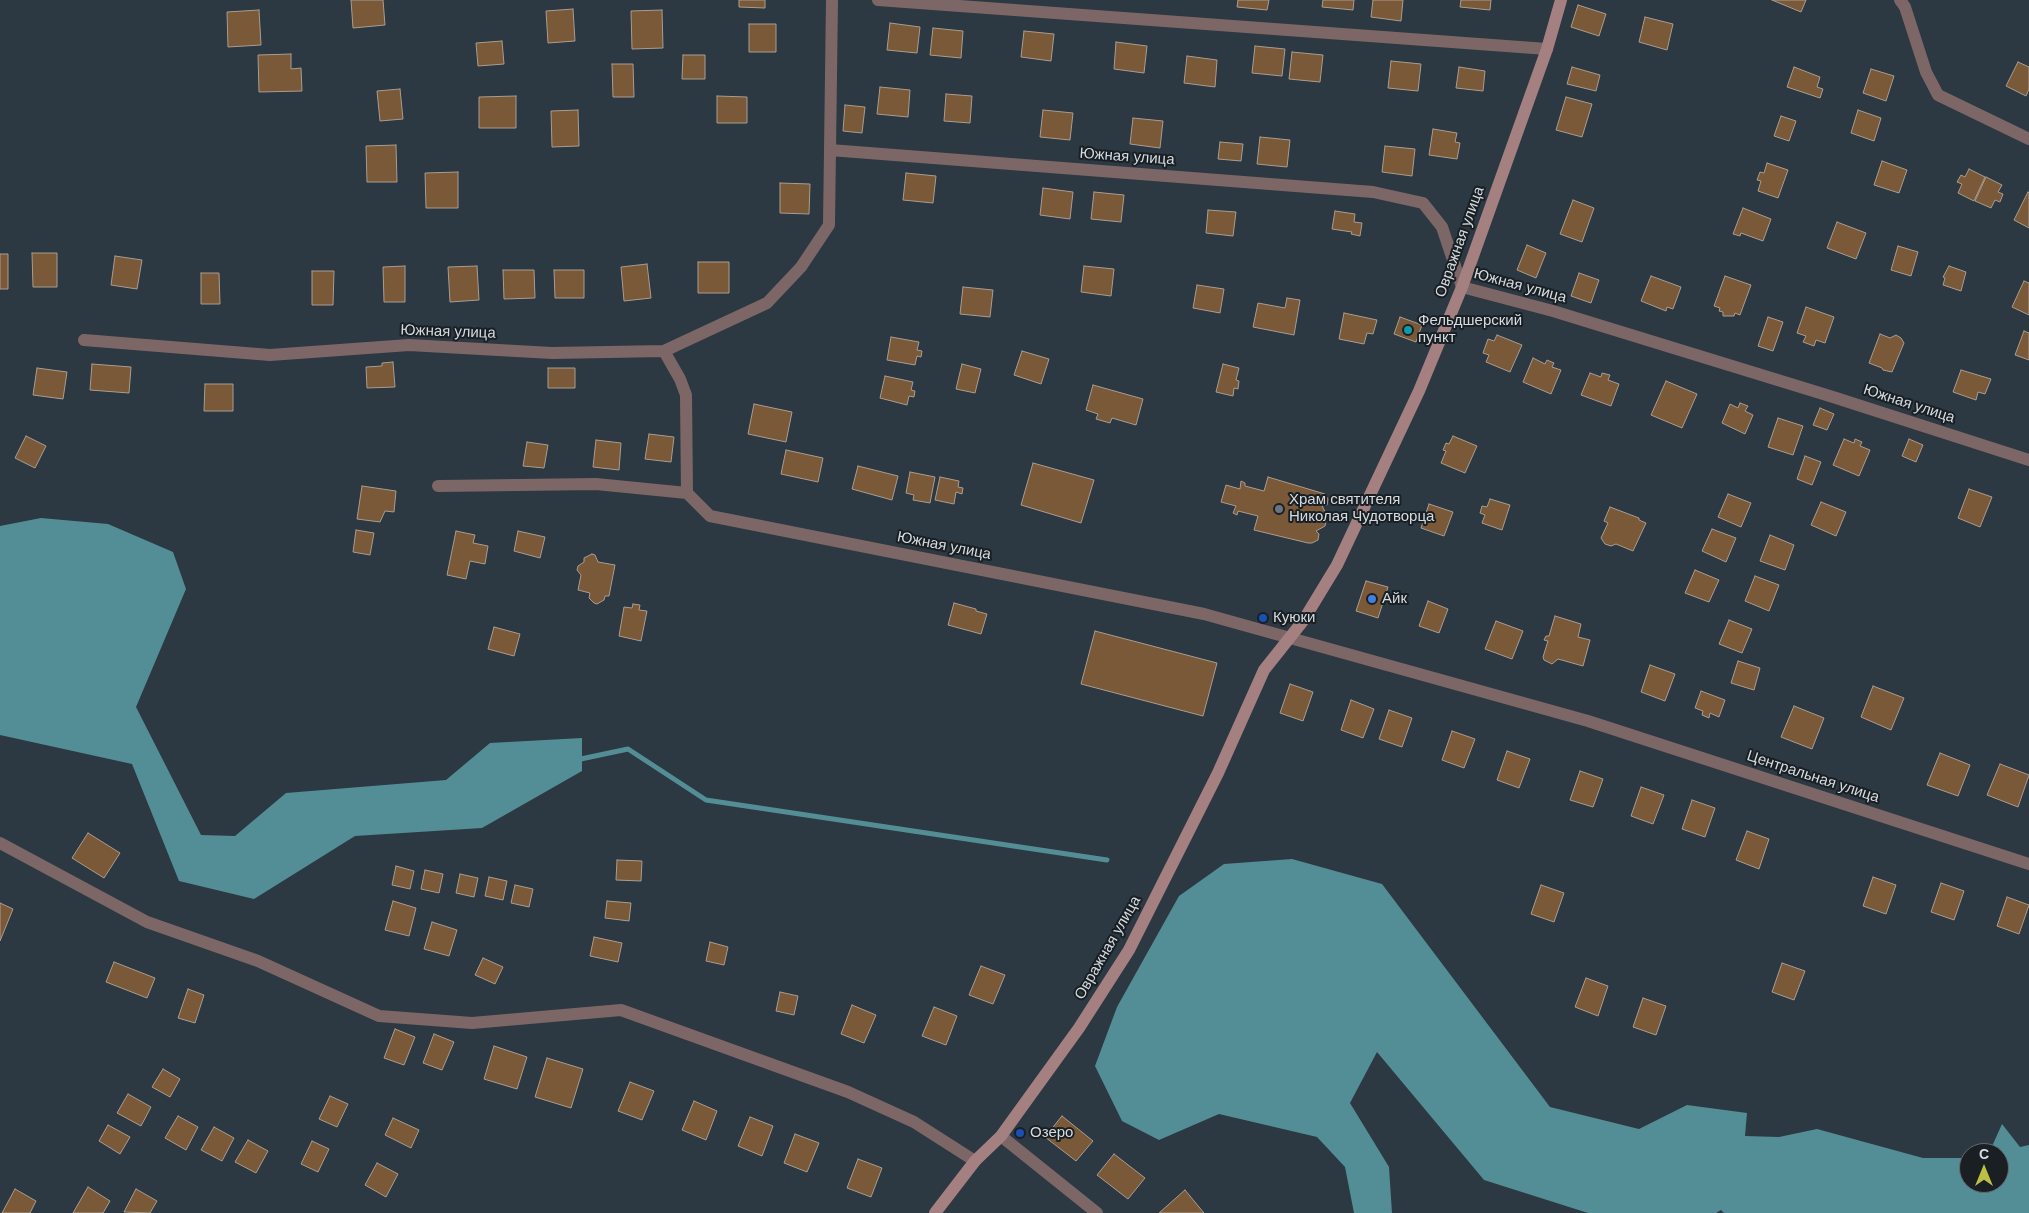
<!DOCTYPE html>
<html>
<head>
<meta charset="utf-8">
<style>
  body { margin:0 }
  #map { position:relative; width:2029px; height:1213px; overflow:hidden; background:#2c3842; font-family:Arial,sans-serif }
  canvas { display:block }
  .north { position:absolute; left:1959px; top:1143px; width:50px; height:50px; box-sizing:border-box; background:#191f23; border:1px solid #646b6f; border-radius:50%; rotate:0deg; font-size:14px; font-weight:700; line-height:20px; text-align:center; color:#d4dce2 }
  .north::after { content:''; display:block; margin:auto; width:18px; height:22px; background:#bbc045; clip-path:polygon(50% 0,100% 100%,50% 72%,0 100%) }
</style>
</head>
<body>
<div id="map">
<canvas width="2029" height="1213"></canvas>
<div class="north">С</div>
</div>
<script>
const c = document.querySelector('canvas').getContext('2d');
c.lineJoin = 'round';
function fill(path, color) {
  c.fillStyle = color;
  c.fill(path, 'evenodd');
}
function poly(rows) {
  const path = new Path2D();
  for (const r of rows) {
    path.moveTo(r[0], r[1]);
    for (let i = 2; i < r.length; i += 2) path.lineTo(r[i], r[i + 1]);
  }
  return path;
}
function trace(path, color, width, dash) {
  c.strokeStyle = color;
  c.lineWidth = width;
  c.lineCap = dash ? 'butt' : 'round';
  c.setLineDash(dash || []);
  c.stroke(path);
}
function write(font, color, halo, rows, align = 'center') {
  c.font = font + ' Arial,sans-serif';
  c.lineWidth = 4;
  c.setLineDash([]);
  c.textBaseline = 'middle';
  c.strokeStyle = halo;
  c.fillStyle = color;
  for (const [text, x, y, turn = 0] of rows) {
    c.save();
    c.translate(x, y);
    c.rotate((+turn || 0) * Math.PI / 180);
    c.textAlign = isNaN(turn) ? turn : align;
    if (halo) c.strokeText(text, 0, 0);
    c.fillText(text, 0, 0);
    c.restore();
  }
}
const water = poly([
  [41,518,108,524,173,552,186,589,136,707,201,835,235,836,286,793,446,780,490,743,582,738,582,771,482,828,355,836,254,899,179,881,132,764,0,735,0,526],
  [1292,859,1382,884,1550,1107,1639,1129,1687,1105,1747,1113,1745,1136,1779,1137,1817,1129,1923,1158,1969,1158,1969,1183,1999,1183,1999,1153,1989,1153,2002,1124,2020,1147,2029,1145,2029,1213,1724,1213,1721,1210,1716,1213,1588,1213,1484,1180,1377,1052,1350,1103,1389,1167,1392,1213,1354,1213,1345,1167,1317,1137,1219,1114,1159,1140,1122,1121,1095,1066,1117,1007,1179,896,1224,864]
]);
const stream = poly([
  [576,760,628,749,706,800,1107,860]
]);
const building = poly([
  [351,0,383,0,385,25,353,28,351,0],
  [739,0,765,0,765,8,739,7,739,0],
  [1238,0,1269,0,1267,10,1237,7,1238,0],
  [1323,0,1354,0,1353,10,1322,7,1323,0],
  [1373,0,1403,0,1401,21,1371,17,1373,0],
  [1461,0,1491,0,1490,10,1460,7,1461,0],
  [1772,0,1806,0,1801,12,1772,0],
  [1578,5,1606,14,1599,36,1571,27,1578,5],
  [573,9,575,41,548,43,546,11,573,9],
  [259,10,261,45,228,47,227,12,259,10],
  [662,10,663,48,632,49,631,11,662,10],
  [1645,17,1673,24,1667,50,1639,42,1645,17],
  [890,23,920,27,917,53,887,50,890,23],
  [749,24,776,24,776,52,749,52,749,24],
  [933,28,963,31,961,58,930,55,933,28],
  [1024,31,1054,34,1051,61,1021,57,1024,31],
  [502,41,504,64,478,66,476,43,502,41],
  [1116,42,1147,46,1144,73,1114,69,1116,42],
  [1255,46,1285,49,1282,76,1252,73,1255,46],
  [1292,52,1323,55,1320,82,1289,79,1292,52],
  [291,54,291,69,301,68,302,91,259,92,258,55,291,54],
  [683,55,705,55,705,79,682,79,683,55],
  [1187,56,1217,60,1215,87,1184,83,1187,56],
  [1391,61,1421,64,1418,91,1388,88,1391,61],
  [2018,62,2029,67,2029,89,2026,96,2006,86,2018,62],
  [612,64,633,64,634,97,613,97,612,64],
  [1459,67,1485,71,1483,91,1456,88,1459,67],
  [1572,67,1600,75,1596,91,1567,84,1572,67],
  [1794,67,1820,77,1817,87,1823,89,1820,98,1787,87,1794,67],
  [1871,69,1894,76,1886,101,1863,93,1871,69],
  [880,87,910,90,908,117,877,114,880,87],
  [400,89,403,119,380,121,377,91,400,89],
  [946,94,972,96,970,123,944,121,946,94],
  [516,96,516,128,479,128,479,97,516,96],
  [717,96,747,97,747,123,717,123,717,96],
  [1566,97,1592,104,1582,137,1556,130,1566,97],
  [845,105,865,107,862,133,843,131,845,105],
  [578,110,579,146,552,147,551,111,578,110],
  [1043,110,1073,113,1070,140,1040,137,1043,110],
  [1858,110,1881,118,1874,141,1851,133,1858,110],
  [1781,116,1796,121,1789,141,1774,136,1781,116],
  [1133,118,1163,121,1160,148,1130,144,1133,118],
  [1433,129,1457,133,1455,142,1460,143,1457,159,1429,155,1433,129],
  [1260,137,1290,140,1287,167,1257,164,1260,137],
  [1220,142,1243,144,1241,161,1218,159,1220,142],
  [396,145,397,182,367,182,366,146,396,145],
  [1385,146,1415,149,1412,176,1382,172,1385,146],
  [1882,161,1907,170,1899,193,1874,185,1882,161],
  [1767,163,1788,170,1778,198,1758,191,1761,181,1757,180,1760,172,1764,173,1767,163],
  [1969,169,1985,177,1974,201,1958,193,1962,184,1957,182,1961,175,1965,177,1969,169],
  [458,172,458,208,426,208,425,173,458,172],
  [906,173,936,176,933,203,903,200,906,173],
  [1986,177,2002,185,1998,192,2003,194,2000,202,1995,200,1991,208,1975,201,1986,177],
  [780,183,810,184,809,214,780,213,780,183],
  [1043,188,1073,192,1070,219,1040,215,1043,188],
  [1094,192,1124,195,1121,222,1091,219,1094,192],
  [2028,192,2029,193,2029,228,2014,220,2028,192],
  [1573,200,1594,208,1582,242,1560,234,1573,200],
  [1743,208,1771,219,1763,241,1741,233,1740,236,1733,234,1743,208],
  [1208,210,1236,212,1233,236,1206,233,1208,210],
  [1335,211,1355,214,1354,222,1362,223,1360,236,1351,234,1352,232,1332,229,1335,211],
  [1837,222,1866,233,1856,259,1827,248,1837,222],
  [1527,245,1546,253,1536,278,1517,270,1527,245],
  [1898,246,1918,252,1911,276,1891,270,1898,246],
  [32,253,57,253,57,287,33,287,32,253],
  [0,254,8,254,8,289,0,289,0,254],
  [115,256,142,260,137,289,111,285,115,256],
  [698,262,729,262,729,293,698,293,698,262],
  [647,264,651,298,624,301,621,267,647,264],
  [405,266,405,302,384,302,383,267,405,266],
  [477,266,479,300,450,302,448,267,477,266],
  [1084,266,1114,269,1111,296,1081,292,1084,266],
  [1949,266,1966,272,1961,291,1943,285,1945,278,1943,277,1949,266],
  [503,270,534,270,535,298,504,299,503,270],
  [554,270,584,270,584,298,555,298,554,270],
  [312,271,334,271,333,305,312,305,312,271],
  [201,273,219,273,220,304,201,304,201,273],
  [1579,273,1599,280,1591,303,1571,296,1579,273],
  [1651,276,1681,287,1673,309,1667,307,1666,311,1641,301,1651,276],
  [1725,276,1751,285,1740,315,1735,313,1734,316,1723,316,1723,312,1719,311,1720,308,1714,306,1725,276],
  [2024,281,2029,283,2029,315,2012,307,2024,281],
  [1197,285,1224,289,1220,313,1193,308,1197,285],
  [963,287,993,290,990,317,960,314,963,287],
  [1287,298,1300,300,1294,335,1253,327,1258,303,1285,308,1287,298],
  [1806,307,1834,317,1825,343,1816,340,1814,346,1803,342,1806,336,1797,333,1806,307],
  [1344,313,1377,320,1373,334,1367,333,1364,344,1339,339,1344,313],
  [1400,317,1422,325,1416,342,1394,334,1400,317],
  [1768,317,1783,322,1773,351,1758,346,1768,317],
  [2024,331,2029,333,2029,360,2015,355,2024,331],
  [1880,334,1890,338,1896,335,1901,338,1904,343,1892,372,1883,370,1882,368,1869,363,1880,334],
  [1497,335,1522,345,1510,372,1486,362,1489,355,1483,353,1488,339,1494,341,1497,335],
  [891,337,919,342,917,350,922,351,921,357,917,356,915,365,887,360,891,337],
  [1022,351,1049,359,1041,384,1014,375,1022,351],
  [1533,358,1545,364,1547,360,1554,363,1552,367,1561,370,1551,394,1523,382,1533,358],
  [393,362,395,387,367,388,366,367,382,366,382,363,393,362],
  [92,364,131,367,129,393,90,390,92,364],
  [962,364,981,369,975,393,956,389,962,364],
  [1223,364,1239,368,1236,380,1239,381,1238,389,1234,388,1233,396,1216,392,1223,364],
  [37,368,67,372,63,399,33,395,37,368],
  [548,368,575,368,575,388,548,388,548,368],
  [1961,370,1991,379,1985,394,1978,392,1976,400,1953,392,1961,370],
  [1590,373,1601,377,1602,373,1610,375,1608,380,1619,384,1611,406,1581,395,1590,373],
  [885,376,913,382,911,390,915,391,914,397,909,396,907,405,880,398,885,376],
  [1666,381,1697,394,1682,428,1651,415,1666,381],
  [205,384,233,384,233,411,204,411,205,384],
  [1093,385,1143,399,1136,425,1112,418,1110,423,1096,419,1098,414,1086,410,1093,385],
  [1740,403,1748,406,1745,411,1753,415,1745,434,1722,423,1730,404,1738,408,1740,403],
  [754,404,792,412,786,442,748,434,754,404],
  [1820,408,1834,414,1827,430,1813,425,1820,408],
  [1778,418,1803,426,1793,455,1768,447,1778,418],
  [649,434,674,437,671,462,645,459,649,434],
  [26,436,46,446,35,468,15,458,26,436],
  [1453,436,1477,446,1465,473,1441,463,1446,451,1443,450,1446,443,1449,444,1453,436],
  [1844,439,1854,443,1855,439,1862,442,1860,446,1870,450,1859,476,1833,465,1844,439],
  [1909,439,1923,445,1916,462,1902,456,1909,439],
  [596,440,621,443,619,470,593,467,596,440],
  [527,442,548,445,544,468,523,466,527,442],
  [786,450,823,458,818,482,781,474,786,450],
  [1805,456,1821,462,1812,485,1797,479,1805,456],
  [1033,463,1094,480,1081,523,1021,505,1033,463],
  [858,466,898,476,892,500,852,489,858,466],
  [910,472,935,477,930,503,913,500,914,495,906,493,910,472],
  [940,477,959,481,958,487,963,488,962,494,956,492,954,504,935,500,940,477],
  [1268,477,1325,494,1328,499,1327,505,1322,506,1327,515,1325,526,1316,531,1319,534,1318,540,1312,543,1308,543,1254,530,1258,516,1238,511,1237,515,1233,513,1236,506,1221,502,1226,485,1240,489,1241,481,1245,483,1245,486,1264,491,1268,477],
  [362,486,396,491,394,512,385,511,380,522,357,519,362,486],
  [1969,489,1992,497,1980,527,1958,518,1969,489],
  [1728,494,1751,503,1741,527,1718,517,1728,494],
  [1490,499,1510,505,1502,530,1482,523,1485,515,1480,513,1482,506,1487,507,1490,499],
  [1821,502,1846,512,1836,536,1811,525,1821,502],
  [1429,504,1453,512,1444,536,1421,528,1429,504],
  [1610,507,1639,518,1639,520,1646,523,1633,551,1616,544,1611,546,1605,544,1601,538,1608,523,1604,521,1610,507],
  [1712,529,1736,538,1726,562,1702,551,1712,529],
  [356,530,374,533,370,555,353,552,356,530],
  [456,531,475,535,473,543,488,546,485,564,470,561,466,579,447,575,456,531],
  [518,531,545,537,540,558,514,551,518,531],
  [1770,535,1794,545,1785,570,1760,561,1770,535],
  [592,554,595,555,598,562,615,565,609,596,605,596,604,600,597,604,594,603,589,598,590,593,578,590,581,575,577,570,578,566,584,562,584,558,592,554],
  [1695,570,1719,580,1709,602,1685,593,1695,570],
  [1755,576,1779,585,1769,611,1745,601,1755,576],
  [1366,581,1388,587,1378,618,1356,611,1366,581],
  [1428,601,1448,609,1439,633,1419,626,1428,601],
  [954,603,976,609,976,611,987,614,981,634,948,625,954,603],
  [633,604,640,605,639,610,647,611,641,641,619,636,624,607,632,608,633,604],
  [1555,616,1581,624,1578,637,1590,640,1583,666,1558,659,1552,664,1544,660,1543,657,1548,641,1544,640,1546,636,1549,636,1555,616],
  [1729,620,1752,629,1742,653,1719,644,1729,620],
  [1496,621,1523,631,1512,659,1485,649,1496,621],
  [494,627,520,634,514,656,488,649,494,627],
  [1095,631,1217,663,1203,716,1081,684,1095,631],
  [1738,661,1760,668,1754,690,1731,683,1738,661],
  [1650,665,1675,674,1665,701,1641,692,1650,665],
  [1290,684,1313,692,1303,721,1280,713,1290,684],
  [1873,686,1904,698,1891,730,1861,717,1873,686],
  [1701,691,1725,700,1719,717,1710,713,1709,718,1702,715,1703,711,1695,708,1701,691],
  [1351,700,1374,709,1363,738,1341,730,1351,700],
  [1794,706,1824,718,1812,749,1781,737,1794,706],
  [1389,710,1412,718,1402,747,1379,739,1389,710],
  [1452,731,1475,739,1464,768,1442,760,1452,731],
  [1507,751,1530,759,1519,788,1497,780,1507,751],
  [1940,753,1970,765,1958,796,1927,785,1940,753],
  [2000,764,2029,775,2018,807,1987,795,2000,764],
  [1580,771,1603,779,1593,807,1570,800,1580,771],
  [1641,787,1664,795,1653,824,1631,816,1641,787],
  [1692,800,1715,808,1705,837,1682,829,1692,800],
  [1747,831,1769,839,1759,869,1736,860,1747,831],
  [88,833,120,853,104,878,72,858,88,833],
  [617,860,642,861,641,881,616,880,617,860],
  [396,866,414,871,410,889,392,885,396,866],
  [425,870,443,874,439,893,421,889,425,870],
  [460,874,478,878,474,897,456,893,460,874],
  [489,877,507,881,503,900,485,896,489,877],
  [1873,877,1896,885,1886,914,1863,906,1873,877],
  [1941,883,1964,891,1954,920,1931,912,1941,883],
  [515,885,533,889,529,907,511,903,515,885],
  [1541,885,1564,893,1554,922,1531,914,1541,885],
  [2007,897,2029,905,2019,934,1997,926,2007,897],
  [393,901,416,908,409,936,385,930,393,901],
  [607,901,631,903,629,921,605,918,607,901],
  [0,903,13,909,0,941,0,903],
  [432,922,457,930,449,956,424,949,432,922],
  [594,937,622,943,618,962,590,956,594,937],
  [710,942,728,947,724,965,706,961,710,942],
  [483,958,503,967,495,984,475,975,483,958],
  [114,962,155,978,147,998,106,982,114,962],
  [1782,963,1805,971,1794,1000,1772,992,1782,963],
  [981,966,1005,975,993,1004,969,995,981,966],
  [1586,978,1608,986,1598,1016,1575,1007,1586,978],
  [188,989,204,995,195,1023,178,1018,188,989],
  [780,992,798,996,794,1015,776,1011,780,992],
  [1643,998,1666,1006,1656,1035,1633,1027,1643,998],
  [852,1005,876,1015,864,1043,841,1034,852,1005],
  [934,1007,957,1016,946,1045,922,1036,934,1007],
  [395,1029,415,1037,404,1065,384,1058,395,1029],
  [434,1034,454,1042,442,1070,423,1063,434,1034],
  [494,1046,527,1057,517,1089,484,1079,494,1046],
  [547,1058,583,1069,571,1108,535,1097,547,1058],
  [163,1069,180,1079,170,1097,152,1087,163,1069],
  [630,1082,654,1091,642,1120,618,1111,630,1082],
  [128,1094,151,1107,141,1126,117,1113,128,1094],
  [330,1096,348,1104,337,1127,319,1119,330,1096],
  [694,1101,717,1111,706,1140,682,1130,694,1101],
  [178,1116,198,1127,186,1150,165,1138,178,1116],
  [1062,1116,1093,1141,1076,1161,1045,1137,1062,1116],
  [750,1117,773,1126,762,1156,738,1146,750,1117],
  [393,1118,419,1130,411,1148,385,1135,393,1118],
  [108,1125,130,1137,120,1154,99,1141,108,1125],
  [214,1127,234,1138,222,1161,201,1150,214,1127],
  [795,1134,819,1143,807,1172,784,1163,795,1134],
  [248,1140,268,1151,256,1173,235,1162,248,1140],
  [312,1141,329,1149,318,1172,301,1164,312,1141],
  [1114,1154,1145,1178,1128,1199,1097,1175,1114,1154],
  [858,1159,882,1168,871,1197,847,1188,858,1159],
  [377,1163,398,1174,386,1197,365,1185,377,1163],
  [88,1187,110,1201,103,1213,73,1213,88,1187],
  [15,1189,36,1201,30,1213,2,1213,15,1189],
  [136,1189,157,1201,150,1213,124,1212,136,1189],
  [1185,1190,1204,1213,1159,1213,1185,1190]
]);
const street = poly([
  [878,0,1547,49],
  [1900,0,1905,7,1926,72,1938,95,2029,139],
  [830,150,1373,192,1423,203,1442,227,1462,287,1553,311,1833,397,2029,460],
  [84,340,270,355,409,345,552,353,664,351,680,379,686,395,687,493],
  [664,351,767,303,801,267,829,225,832,0],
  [438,486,596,484,687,493,710,516,1204,614,1588,721,2029,864],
  [0,843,147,922,258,961,379,1016,472,1023,621,1010,848,1092,914,1122,975,1161],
  [1001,1136,1097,1213]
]);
const secondary = poly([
  [935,1213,975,1161,1001,1136,1079,1028,1129,950,1218,773,1264,670,1303,621,1337,565,1419,391,1462,287,1547,49,1561,0]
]);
const markers = [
  [1408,330,5,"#0f9aa8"],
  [1279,509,5,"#6b7280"],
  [1372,599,5,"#3f7fe0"],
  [1263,618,5,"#1a4fb4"],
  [1020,1133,5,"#1a4fb4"]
];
const streetNames = [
  ["Южная улица",1127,157,4],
  ["Овражная улица",1460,242,-70],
  ["Южная улица",1520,286,15],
  ["Южная улица",448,332,2],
  ["Южная улица",1909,404,18],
  ["Южная улица",944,546,11],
  ["Центральная улица",1813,777,18],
  ["Овражная улица",1108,948,-60]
];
const poiNames = [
  ["Фельдшерский",1418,321],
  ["пункт",1418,338],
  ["Храм святителя",1289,500],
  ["Николая Чудотворца",1289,517],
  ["Айк",1382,599],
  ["Куюки",1273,618],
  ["Озеро",1030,1133]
];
fill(water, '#538e97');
trace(stream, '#538e97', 5);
fill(building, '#795938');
trace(building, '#aa9d90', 1);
trace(street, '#7d6766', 12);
trace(secondary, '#a48180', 12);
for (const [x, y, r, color] of markers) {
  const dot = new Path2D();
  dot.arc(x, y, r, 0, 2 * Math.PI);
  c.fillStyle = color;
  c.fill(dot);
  trace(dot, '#191f23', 2);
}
write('15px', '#d4dce2', '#191f23', streetNames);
write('15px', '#d4dce2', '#191f23', poiNames, 'left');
</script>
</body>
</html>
